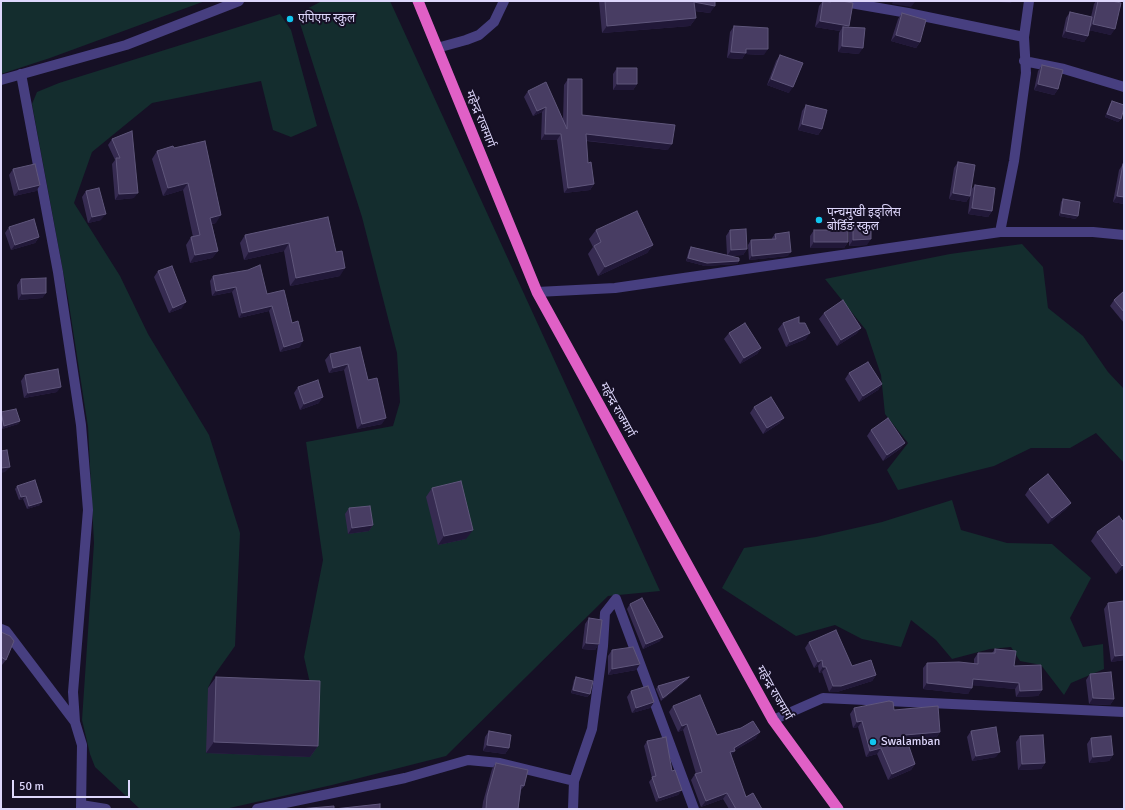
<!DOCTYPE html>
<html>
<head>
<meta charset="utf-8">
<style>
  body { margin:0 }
  #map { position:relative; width:1125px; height:810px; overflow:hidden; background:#161025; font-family:Signika,sans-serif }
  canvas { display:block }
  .frame { position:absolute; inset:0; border:2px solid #ded7fc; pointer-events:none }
  .scale { position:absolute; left:12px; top:780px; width:118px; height:18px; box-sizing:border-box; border:2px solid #ded7fc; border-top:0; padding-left:5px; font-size:12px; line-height:14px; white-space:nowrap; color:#ded7fc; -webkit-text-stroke:3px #161025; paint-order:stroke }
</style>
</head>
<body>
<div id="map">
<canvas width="1125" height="810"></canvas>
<div class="frame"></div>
<div class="scale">50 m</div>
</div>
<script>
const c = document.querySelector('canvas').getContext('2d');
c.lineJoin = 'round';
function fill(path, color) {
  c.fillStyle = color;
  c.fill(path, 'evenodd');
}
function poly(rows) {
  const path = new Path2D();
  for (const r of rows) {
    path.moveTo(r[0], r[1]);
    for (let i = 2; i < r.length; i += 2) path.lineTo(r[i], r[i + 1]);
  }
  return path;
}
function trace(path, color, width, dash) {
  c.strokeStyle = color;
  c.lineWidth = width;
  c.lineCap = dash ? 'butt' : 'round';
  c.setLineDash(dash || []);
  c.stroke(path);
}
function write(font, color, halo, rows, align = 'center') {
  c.font = font + ' Signika,"Noto Sans Devanagari",sans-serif';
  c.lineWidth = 4;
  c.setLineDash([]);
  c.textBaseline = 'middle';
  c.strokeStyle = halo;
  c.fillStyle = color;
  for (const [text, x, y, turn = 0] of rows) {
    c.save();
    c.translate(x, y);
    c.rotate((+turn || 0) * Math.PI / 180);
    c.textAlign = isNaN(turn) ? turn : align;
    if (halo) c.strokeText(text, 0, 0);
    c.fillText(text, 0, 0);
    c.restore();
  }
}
const green = poly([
  [1,1,205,1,50,58,1,74],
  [322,1,390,1,660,591,608,596,446,756,332,785,225,809,140,809,95,767,90,754,82,720,94,543,88,427,68,298,32,104,37,92,59,83,280,14,291,30,317,126,291,137,273,130,261,81,152,103,92,152,74,203,120,276,148,334,209,435,240,533,235,646,213,677,208,688,312,692,304,657,323,560,306,442,393,426,400,402,397,353,362,217,297,14],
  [1022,244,1043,267,1048,308,1083,336,1108,372,1124,389,1124,463,1096,433,1070,448,1031,448,994,466,898,490,887,470,908,443,885,414,881,375,866,330,825,279,950,254],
  [952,500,961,530,1007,543,1052,544,1091,578,1070,618,1083,647,1103,644,1104,669,1071,683,1064,695,1041,665,1020,661,1011,647,990,649,952,659,936,640,911,620,901,647,862,639,835,625,796,636,722,588,744,548,816,537,882,522]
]);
const minor = poly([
  [839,1,908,13,1024,37],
  [437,48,466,40,479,35,494,22,504,1],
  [1024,61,1064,69,1124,87],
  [21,74,58,272,81,425,88,510,73,692,75,722,82,745,81,809],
  [1000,232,1014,161,1026,73,1024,37,1029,1],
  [537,292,615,288,1000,232,1093,232,1124,235],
  [1,629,6,631,75,722],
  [81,805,106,809],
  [257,809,405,778,468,760,500,763,574,781],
  [573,809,574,781,592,729,603,646,605,613,616,599,694,809]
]);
const tertiary = poly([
  [1,80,126,45,239,1],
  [773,720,823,698,1124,712]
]);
const trunk = poly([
  [418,1,537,292,773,720,838,809]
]);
const wall = poly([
  [599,1,715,1,710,13,695,11,696,18,690,26,602,33],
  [823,1,842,1,848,27,859,54,838,52,839,33,840,31,815,27,819,6],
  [1096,1,1112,1,1111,35,1089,30,1088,36,1084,42,1062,37,1066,18,1070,12,1091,17,1094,4],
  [902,13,920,42,916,48,891,41,898,19],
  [734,26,764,55,745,54,742,59,727,58,730,32],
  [780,55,789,93,767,85,776,61],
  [1042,65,1058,89,1054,95,1034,90,1038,71],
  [617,68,637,84,633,90,613,90,613,74],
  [568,79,582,115,668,150,586,141,588,163,594,184,590,190,564,193,557,140,541,140,542,112,533,116,524,97,528,91,563,121,564,85],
  [1112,101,1121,119,1118,122,1105,117,1110,104],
  [806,105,822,129,818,135,798,130,802,111],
  [132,131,134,198,115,200,112,164,115,160,108,145,112,139],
  [174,148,216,223,212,224,218,251,212,258,190,263,186,245,191,237,193,237,183,190,163,196,152,159,157,151],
  [958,162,971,190,975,185,992,211,988,217,968,214,970,196,966,202,949,199,954,168],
  [1123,164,1124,164,1124,204,1113,202,1119,170],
  [13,169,40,185,36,191,14,196,9,175],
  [86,191,101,220,88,223,82,197],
  [1063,199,1076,219,1059,216,1061,202],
  [328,217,340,276,290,286,284,251,244,260,240,243,245,235],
  [853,221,867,245,849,246,849,227],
  [9,227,39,237,35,243,11,250,5,233],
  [596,230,653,245,647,253,598,276,588,254,593,247,589,239],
  [730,230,747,249,743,255,729,256,739,261,737,264,705,266,686,261,689,250,691,247,727,255,726,236],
  [814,230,848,242,844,248,810,248,810,236],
  [775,234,788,256,749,260,748,245,751,240,772,239,772,238],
  [158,271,182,308,169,313,154,277],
  [213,276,267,294,292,323,300,347,280,352,269,311,239,318,232,292,212,296,210,281],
  [21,279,46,293,42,298,18,300,17,285],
  [1124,291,1124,323,1110,306,1114,300],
  [824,313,861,328,856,334,837,346,819,319],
  [783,323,799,323,806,339,786,347,778,329],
  [729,333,761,348,757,354,740,364,724,339],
  [360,347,368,380,382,424,357,429,344,370,329,373,325,360,330,354],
  [849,373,882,384,878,390,859,402,845,379],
  [25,375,57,392,24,398,21,381],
  [298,387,319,403,300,410,294,393],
  [754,407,780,423,763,434,750,413],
  [1,412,20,421,18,424,2,429,1,426],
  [871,430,905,443,900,449,883,461,867,436],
  [17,486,40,505,27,509,23,499,19,500,15,489],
  [432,488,466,539,438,545,426,497],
  [1029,489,1071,503,1066,509,1048,524,1025,495],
  [349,508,373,525,369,531,348,534,345,514],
  [1097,532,1124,568,1116,574,1091,541],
  [1108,603,1124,660,1111,662,1104,609],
  [630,604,660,641,643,649,627,609],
  [589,618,599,644,595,650,582,649,585,624],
  [1,632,6,660,2,665,1,665],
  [809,642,852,666,876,675,872,681,837,692,829,692,822,672,819,673,818,666,814,668,805,648],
  [995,649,1042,690,1038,696,1016,697,1015,689,972,685,968,694,923,689,923,668,927,663,974,663,974,659,978,653,992,653],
  [612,650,640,664,636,670,608,675,608,656],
  [1090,674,1114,699,1110,705,1089,704,1086,680],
  [216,677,318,746,310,757,206,753,208,688],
  [576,677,590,694,587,697,571,693,574,680],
  [689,677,687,680,661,701,656,689,658,686],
  [631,691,654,702,650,708,632,713,627,697],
  [673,706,717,735,756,738,735,750,731,756,746,797,762,809,729,809,723,799,701,807,691,780,695,774,696,774,683,730,678,732,669,712],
  [854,708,894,710,940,732,936,738,906,740,915,764,911,770,888,780,877,754,866,757,858,727,853,728,850,714],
  [489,731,509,748,505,754,483,751,485,737],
  [971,731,996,757,972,761,967,737],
  [1020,736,1045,763,1041,769,1018,770,1016,742],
  [1091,738,1113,755,1109,761,1089,763,1087,744],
  [647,741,672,771,682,790,678,795,656,802,649,782,652,778,644,746],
  [496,763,524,786,521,790,518,809,482,809,483,802,492,769]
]);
const shadedWall = poly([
  [893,1,908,1,915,2,911,7,892,4],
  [987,1,1012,1,1011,3],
  [694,2,715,6,710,13,689,10],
  [696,18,690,26,602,33,607,26],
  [820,21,849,26,845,32,843,27,840,31,815,27],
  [1093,24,1115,29,1111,35,1088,30],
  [1066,31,1088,36,1084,42,1062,37],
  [896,35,920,42,916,48,891,41],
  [842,46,863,48,859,54,838,52],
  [746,49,768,49,764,55,745,54,742,59,727,58,731,52],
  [771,79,793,87,789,93,767,85],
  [617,84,637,84,633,90,613,90],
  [1038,84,1058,89,1054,95,1034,90],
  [546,107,542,112,533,116,537,111],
  [1107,114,1121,119,1118,122,1105,117],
  [802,124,822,129,818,135,798,130],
  [545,134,561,134,557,140,541,140],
  [586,134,672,144,668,150,582,140],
  [188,183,183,190,163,196,168,188],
  [594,184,590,190,564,193,568,188],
  [40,185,36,191,14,196,19,190],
  [138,193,134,198,115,200,119,194],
  [953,193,970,196,966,202,949,199],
  [1117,196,1124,197,1124,204,1113,202],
  [972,208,992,211,988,217,968,214],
  [1061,213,1078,216,1076,219,1059,216],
  [106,214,101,220,88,223,92,217],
  [221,215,216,223,205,225,210,218],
  [39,237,35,243,11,250,15,245],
  [871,239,867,245,849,246,853,240],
  [814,242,848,242,844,248,810,248],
  [289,243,284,251,244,260,249,252],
  [653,245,647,253,598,276,605,267],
  [747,249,743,255,727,256,731,250],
  [218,251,212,258,190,263,195,255],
  [791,252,788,256,749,260,752,256],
  [688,258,739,261,737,264,705,266,686,261],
  [345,268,340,276,290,286,296,278],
  [236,287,232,292,212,296,216,291],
  [46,293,42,298,18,300,22,294],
  [186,302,182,308,169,313,173,308],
  [272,306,269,311,239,318,242,313],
  [861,328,856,334,837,346,841,340],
  [810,333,806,339,786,347,790,342],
  [303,341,300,347,280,352,284,347],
  [761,348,757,354,740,364,744,358],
  [348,364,344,370,329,373,333,368],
  [882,384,878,390,859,402,863,396],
  [61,387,57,392,24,398,28,393],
  [323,397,319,403,300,410,304,404],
  [386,418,382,424,357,429,362,424],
  [784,418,780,423,763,434,767,428],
  [20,421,18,424,2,429,4,426],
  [905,443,900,449,883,461,887,455],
  [10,467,5,472,1,473,1,468],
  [26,496,23,499,19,500,21,497],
  [42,502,40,505,27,509,29,506],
  [1071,503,1066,509,1048,524,1052,518],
  [373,525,369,531,348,534,352,528],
  [473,530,466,539,438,545,444,536],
  [1124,564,1124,568,1116,574,1122,566],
  [663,637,660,641,643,649,646,644],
  [586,643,599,644,595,650,582,649],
  [1124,655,1124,660,1111,662,1115,656],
  [822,660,818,666,814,668,818,662],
  [640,664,636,670,608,675,612,669],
  [823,667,826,667,822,672,819,673],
  [876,675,872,681,837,692,829,692,833,686],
  [689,677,687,680,661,701,663,698],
  [973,679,1019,683,1015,689,969,685],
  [927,683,972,688,968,694,923,689],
  [573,690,590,694,587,697,571,693],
  [1042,690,1038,696,1016,697,1020,691],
  [1093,698,1114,699,1110,705,1089,704],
  [654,702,650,708,632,713,636,708],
  [862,721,858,727,853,728,857,722],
  [687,724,683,730,678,732,682,726],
  [760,732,756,738,734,751,735,751,731,756,730,752,734,748],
  [940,732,936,738,900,741,905,735],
  [214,742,318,746,310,757,206,753],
  [487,745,509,748,505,754,483,751],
  [881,748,877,754,866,757,870,751],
  [1000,752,996,757,972,761,976,756],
  [1113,755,1109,761,1089,763,1093,757],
  [1045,763,1041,769,1018,770,1022,764],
  [915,764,911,770,888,780,892,774],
  [682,790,678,795,656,802,659,798],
  [727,793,723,799,701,807,706,801]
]);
const building = poly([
  [605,1,715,1,715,6,694,2,696,18,607,26,605,1],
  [823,1,831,2,831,1,842,1,853,3,849,26,820,21,823,1],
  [1098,1,1112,1,1121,3,1115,29,1093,24,1098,1],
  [1070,12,1092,17,1088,36,1066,31,1070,12],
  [902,13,926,20,920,42,896,35,902,13],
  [734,26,768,28,768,49,746,49,746,53,731,52,734,26],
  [843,27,865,28,863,48,842,46,843,27],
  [780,55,803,63,793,87,771,79,780,55],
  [1042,65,1063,70,1058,89,1038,84,1042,65],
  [617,68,637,68,637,84,617,84,617,68],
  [568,79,582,79,582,115,675,125,672,144,586,134,588,163,591,162,594,184,568,188,561,134,545,134,546,107,537,111,528,91,546,82,567,129,568,79],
  [1112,101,1124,105,1124,108,1121,119,1107,114,1112,101],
  [806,105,827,110,822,129,802,124,806,105],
  [132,131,138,193,119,194,116,158,120,158,112,139,132,131],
  [205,141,221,215,210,218,218,251,195,255,191,237,200,235,188,183,168,188,157,151,173,146,174,148,205,141],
  [958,162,975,165,970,196,953,193,958,162],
  [35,164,40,185,19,190,13,169,35,164],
  [1123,164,1124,164,1124,197,1117,196,1123,164],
  [975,185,995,188,992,211,972,208,975,185],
  [99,188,106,214,92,217,86,191,99,188],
  [1063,199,1080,202,1078,216,1061,213,1063,199],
  [637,211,653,245,605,267,594,246,601,242,596,230,637,211],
  [328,217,336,252,342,251,345,268,296,278,289,243,249,252,245,235,328,217],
  [34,219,39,237,15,245,9,227,34,219],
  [853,221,871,221,871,239,853,240,853,221],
  [746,229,747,249,731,250,730,230,746,229],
  [814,230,848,230,848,242,814,242,814,230],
  [789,232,791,252,752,256,751,240,776,239,775,234,789,232],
  [691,247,739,258,739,261,707,263,688,258,691,247],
  [260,265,267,294,284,290,292,323,298,321,303,341,284,347,272,306,242,313,236,287,216,291,213,276,248,270,260,265],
  [172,266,186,302,173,308,158,271,172,266],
  [46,278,46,293,22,294,21,279,46,278],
  [1124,291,1124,312,1114,300,1124,291],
  [843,300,861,328,841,340,824,313,843,300],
  [799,317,799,323,805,323,810,333,790,342,783,323,799,317],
  [745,323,761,348,744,358,729,333,745,323],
  [360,347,368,380,377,378,386,418,362,424,348,364,333,368,330,354,360,347],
  [868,362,882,384,863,396,849,373,868,362],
  [58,369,61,387,28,393,25,375,58,369],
  [318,380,323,397,304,404,298,387,318,380],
  [771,397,784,418,767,428,754,407,771,397],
  [16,409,20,421,4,426,1,412,16,409],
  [888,418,905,443,887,455,871,430,888,418],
  [7,450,10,467,1,468,1,451,7,450],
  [1048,474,1071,503,1052,518,1029,489,1048,474],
  [35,480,42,502,29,506,26,496,21,497,17,486,35,480],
  [461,481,473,530,444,536,432,488,461,481],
  [370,506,373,525,352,528,349,508,370,506],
  [1119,516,1124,523,1124,564,1122,566,1097,532,1119,516],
  [642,598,663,637,646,644,630,604,642,598],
  [1124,601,1124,655,1115,656,1108,603,1124,601],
  [589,618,602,620,599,644,586,643,589,618],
  [836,630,852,666,871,660,876,675,841,686,833,686,826,667,823,667,822,660,818,662,809,642,836,630],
  [1,632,10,636,14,641,6,660,1,657,1,632],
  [633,647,640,664,612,669,612,650,633,647],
  [995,649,1016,651,1014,666,1041,665,1042,690,1020,691,1019,683,973,679,972,688,927,683,927,663,959,662,978,664,978,653,995,653,995,649],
  [1111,672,1114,699,1093,698,1090,674,1111,672],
  [216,677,320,681,318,746,214,742,216,677],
  [576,677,593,681,590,694,573,690,576,677],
  [689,677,663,698,658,686,689,677],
  [648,686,654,702,636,708,631,691,648,686],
  [700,695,717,735,741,728,753,721,760,732,734,748,735,751,730,752,746,797,753,793,762,809,736,809,727,793,706,801,695,774,702,772,687,724,682,726,673,706,700,695],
  [889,701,893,702,894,710,938,706,940,732,905,735,915,764,892,774,881,748,870,751,862,721,857,722,854,708,889,701],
  [996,727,1000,752,976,756,971,731,996,727],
  [489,731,511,735,509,748,487,745,489,731],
  [1043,735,1045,763,1022,764,1020,736,1043,735],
  [1111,736,1113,755,1093,757,1091,738,1111,736],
  [666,737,672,771,675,770,682,790,659,798,652,777,656,776,647,741,666,737],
  [496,763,528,770,524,786,521,785,518,809,486,809,487,796,496,763],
  [380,804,380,809,299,809,334,806,334,809,380,804]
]);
const markers = [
  [290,19,4,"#10c5ef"],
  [819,220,4,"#10c5ef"],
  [873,742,4,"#10c5ef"]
];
const poiNames = [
  ["एपिएफ स्कुल",298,19],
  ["पन्चमुखी इङ्लिस",827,213],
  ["बोर्डिङ स्कुल",827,227],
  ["Swalamban",881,742]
];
const streetNames = [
  ["महेन्द्र राजमार्ग",480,119,68],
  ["महेन्द्र राजमार्ग",617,410,61],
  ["महेन्द्र राजमार्ग",774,693,60]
];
fill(green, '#142d2e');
trace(minor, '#473f80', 10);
trace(tertiary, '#473f80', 10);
trace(trunk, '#e060c6', 11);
fill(wall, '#362b51');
fill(shadedWall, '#211838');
fill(building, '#483d63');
trace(building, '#5f567b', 1);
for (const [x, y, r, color] of markers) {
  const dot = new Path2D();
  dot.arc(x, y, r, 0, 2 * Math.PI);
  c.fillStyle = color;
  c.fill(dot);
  trace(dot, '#161025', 1.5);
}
write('12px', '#ded7fc', '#161025', poiNames, 'left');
write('12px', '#ded7fc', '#161025', streetNames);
</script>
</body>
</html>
